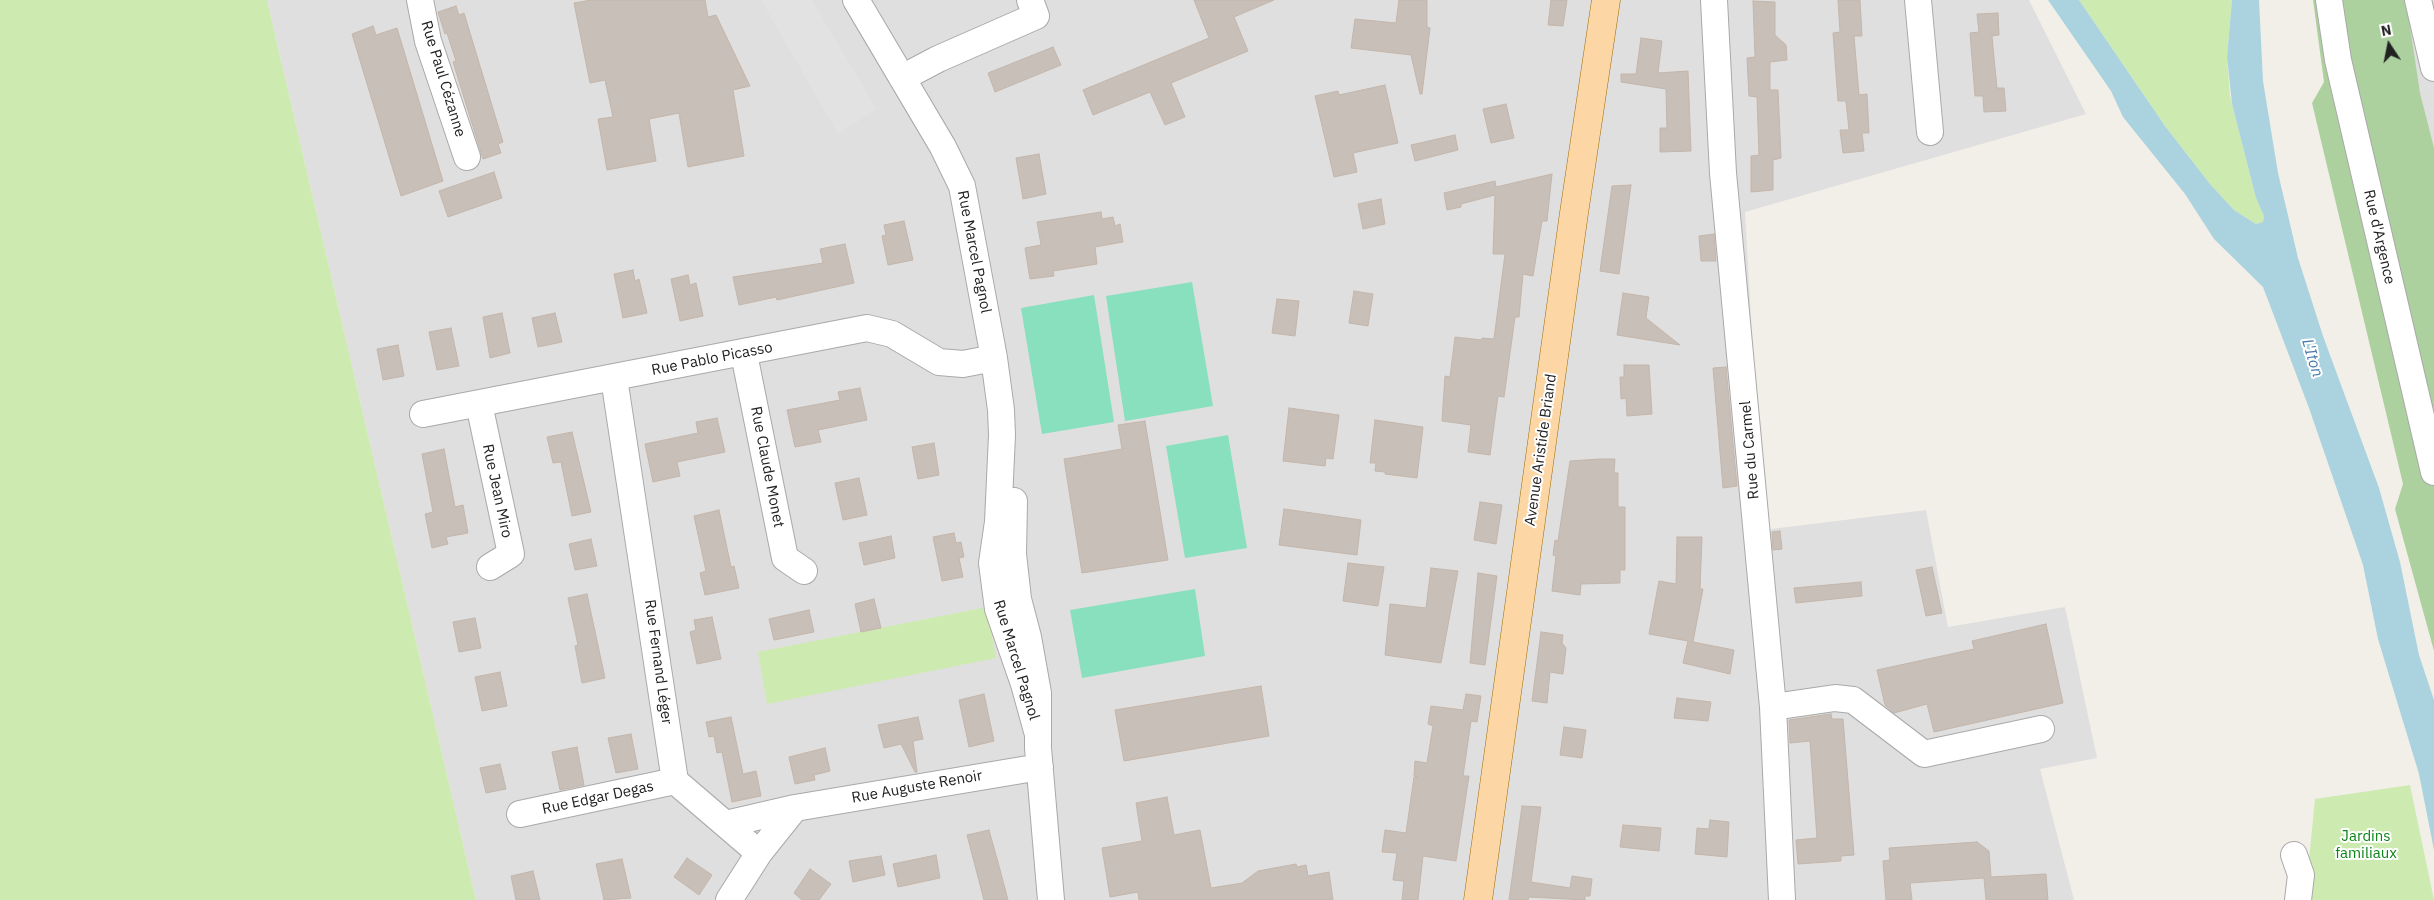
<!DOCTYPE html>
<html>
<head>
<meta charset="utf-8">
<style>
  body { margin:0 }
  #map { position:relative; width:2434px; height:900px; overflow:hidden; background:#f2efe9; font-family:"IBM Plex Sans",sans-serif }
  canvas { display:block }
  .north { position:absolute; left:2364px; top:20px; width:50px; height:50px; -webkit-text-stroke:4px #fff; paint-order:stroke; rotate:349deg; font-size:14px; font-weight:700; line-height:20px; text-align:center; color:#222 }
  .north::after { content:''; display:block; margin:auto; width:18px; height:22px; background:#222; clip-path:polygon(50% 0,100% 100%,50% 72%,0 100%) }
</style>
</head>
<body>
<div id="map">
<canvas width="2434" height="900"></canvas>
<div class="north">N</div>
</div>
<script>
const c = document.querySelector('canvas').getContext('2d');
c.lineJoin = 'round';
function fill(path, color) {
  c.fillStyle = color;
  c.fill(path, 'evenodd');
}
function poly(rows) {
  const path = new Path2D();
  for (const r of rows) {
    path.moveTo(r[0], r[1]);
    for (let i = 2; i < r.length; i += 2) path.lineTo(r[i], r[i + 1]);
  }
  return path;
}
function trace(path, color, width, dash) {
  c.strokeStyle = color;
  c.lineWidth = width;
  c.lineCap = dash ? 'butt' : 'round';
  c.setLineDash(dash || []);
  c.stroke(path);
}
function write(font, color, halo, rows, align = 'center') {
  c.font = font + ' "IBM Plex Sans",sans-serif';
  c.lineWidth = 4;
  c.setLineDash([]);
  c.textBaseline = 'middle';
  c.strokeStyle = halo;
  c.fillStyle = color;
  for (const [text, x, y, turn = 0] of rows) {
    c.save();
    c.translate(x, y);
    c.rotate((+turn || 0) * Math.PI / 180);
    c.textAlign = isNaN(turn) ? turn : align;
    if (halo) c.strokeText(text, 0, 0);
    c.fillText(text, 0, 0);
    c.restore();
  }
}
const residential = poly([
  [267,0,2029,0,2086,114,1745,212,1763,530,1926,510,1948,627,2065,607,2097,758,2040,769,2074,900,476,900],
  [2363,0,2434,0,2434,151]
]);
const grass = poly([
  [0,0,267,0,476,900,0,900],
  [2079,0,2232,0,2227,57,2230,96,2256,198,2264,216,2263,222,2256,224,2234,210,2210,184,2165,126],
  [987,607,996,658,767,704,758,652],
  [2410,785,2434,900,2305,900,2315,799]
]);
const forest = poly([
  [2313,0,2406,0,2420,93,2434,148,2434,651,2395,509,2403,484,2312,103,2324,82]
]);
const pitch = poly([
  [1192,282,1213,406,1125,421,1106,296],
  [1094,295,1114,422,1042,434,1021,308],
  [1228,435,1247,548,1185,558,1166,446],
  [1195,589,1205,656,1082,678,1070,610]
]);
const parking = poly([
  [761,0,812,0,877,109,838,134]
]);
const water = poly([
  [2048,0,2079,0,2165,126,2210,184,2234,210,2256,224,2263,222,2264,216,2256,198,2232,104,2227,57,2232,0,2259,0,2263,81,2278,173,2298,258,2323,336,2379,488,2400,562,2419,655,2434,700,2434,850,2419,774,2378,639,2363,565,2309,408,2263,287,2214,239,2185,194,2123,117,2111,91]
]);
const building = poly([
  [591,0,705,0,708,17,716,15,750,86,733,90,744,156,688,167,679,113,649,119,656,161,607,170,598,119,613,117,605,80,590,83,574,3,591,0],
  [1194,0,1274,0,1234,17,1248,51,1171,83,1185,117,1165,125,1150,92,1093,115,1083,90,1209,38,1194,0],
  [1399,0,1427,0,1427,27,1430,28,1422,94,1420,94,1411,55,1351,48,1355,19,1396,23,1399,0],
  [1551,0,1567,0,1563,26,1548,25,1551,0],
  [1838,0,1860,0,1862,36,1854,36,1859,95,1867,94,1869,133,1862,133,1864,151,1843,153,1840,130,1849,130,1846,101,1838,101,1833,33,1840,32,1838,0],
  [1753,1,1775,2,1775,35,1786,45,1787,60,1770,62,1770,90,1778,90,1781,158,1773,160,1773,190,1751,192,1751,156,1759,155,1757,97,1749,96,1748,78,1747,58,1755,57,1753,1],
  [456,6,459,15,464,13,503,142,498,144,501,153,483,159,453,62,456,61,447,33,445,34,438,12,456,6],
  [1998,13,1999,35,1992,36,1994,58,1997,88,2004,88,2006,111,1984,112,1983,96,1975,96,1970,33,1979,32,1977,14,1998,13],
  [373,26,376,35,397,28,443,181,401,196,352,34,373,26],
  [1641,38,1662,41,1658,73,1688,71,1691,151,1660,152,1660,128,1667,128,1666,89,1621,82,1621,74,1636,74,1641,38],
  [1053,47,1061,65,995,92,988,73,1053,47],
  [1385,85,1398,143,1353,153,1357,172,1334,177,1315,96,1338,91,1339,95,1385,85],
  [1506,104,1514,138,1491,143,1483,109,1506,104],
  [1455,135,1458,150,1415,161,1411,145,1455,135],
  [1039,154,1046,194,1023,199,1016,158,1039,154],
  [494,172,502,198,448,217,439,191,494,172],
  [1552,174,1547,221,1542,221,1533,276,1523,274,1519,317,1515,317,1504,397,1498,396,1490,455,1468,452,1471,425,1442,421,1445,376,1450,377,1455,337,1482,340,1482,338,1494,339,1505,254,1493,254,1495,195,1461,204,1461,207,1447,210,1444,193,1495,181,1496,187,1552,174],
  [1631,185,1619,274,1600,271,1612,186,1631,185],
  [1381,199,1385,224,1363,229,1358,204,1381,199],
  [1101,212,1102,219,1113,217,1115,226,1120,224,1123,242,1095,247,1097,264,1053,271,1054,276,1030,279,1025,248,1041,245,1037,222,1101,212],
  [904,221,913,260,888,265,882,236,886,235,884,225,904,221],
  [1714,234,1716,261,1701,261,1699,236,1714,234],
  [845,244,854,283,777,300,776,297,739,305,733,277,823,263,820,249,845,244],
  [633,270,635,281,639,279,647,313,623,318,614,274,633,270],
  [688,275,690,285,696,283,703,316,680,321,671,279,688,275],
  [1354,291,1373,294,1368,326,1349,323,1354,291],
  [1623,293,1649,297,1646,318,1680,345,1617,335,1623,293],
  [1277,299,1299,301,1295,336,1272,333,1277,299],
  [502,313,510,353,490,358,483,317,502,313],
  [555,313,562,342,538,347,532,318,555,313],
  [451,328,459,366,437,370,429,332,451,328],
  [398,345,404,376,383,380,377,349,398,345],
  [1624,365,1649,365,1652,414,1627,416,1626,398,1621,399,1620,377,1624,377,1624,365],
  [1726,367,1737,486,1723,488,1713,368,1726,367],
  [860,388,867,420,818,430,821,442,795,447,787,410,840,400,838,392,860,388],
  [1289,408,1339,415,1333,459,1326,458,1325,466,1283,461,1289,408],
  [717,418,725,452,677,462,680,476,653,482,645,444,698,433,696,422,717,418],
  [1375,420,1423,427,1417,478,1385,474,1385,472,1375,471,1376,463,1370,463,1375,420],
  [1145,421,1168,560,1082,573,1064,459,1122,449,1118,425,1145,421],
  [572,432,591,512,572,516,561,462,553,463,547,437,572,432],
  [934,443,939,475,918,479,912,447,934,443],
  [444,449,455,507,463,505,468,533,446,537,448,544,432,548,425,514,433,512,422,454,444,449],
  [1600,459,1615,459,1614,473,1618,473,1618,507,1625,507,1625,570,1620,570,1620,583,1581,584,1580,595,1552,591,1556,556,1553,555,1555,540,1558,541,1570,461,1600,459],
  [859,478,867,515,843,520,835,483,859,478],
  [1480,502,1502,505,1496,544,1474,540,1480,502],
  [1284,509,1361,520,1357,555,1279,545,1284,509],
  [719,510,731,567,734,566,739,588,705,595,700,573,706,571,694,516,719,510],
  [1780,531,1782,549,1773,550,1772,532,1780,531],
  [954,533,956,543,961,542,964,557,959,558,963,577,942,581,933,537,954,533],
  [891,536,895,558,864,565,859,543,891,536],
  [1677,537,1702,537,1700,589,1703,589,1693,642,1734,650,1730,674,1683,663,1688,641,1649,634,1659,581,1676,584,1677,537],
  [591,539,597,566,575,570,569,544,591,539],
  [1348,563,1384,567,1378,606,1343,601,1348,563],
  [1932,567,1942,613,1926,616,1916,570,1932,567],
  [1431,568,1458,571,1441,663,1385,655,1390,604,1426,608,1431,568],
  [1478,573,1497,576,1485,665,1470,663,1478,573],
  [1861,582,1862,596,1796,603,1794,588,1861,582],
  [587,594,605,678,582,683,575,646,578,645,568,598,587,594],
  [874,599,881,628,861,632,855,604,874,599],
  [809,610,814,632,774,640,769,619,809,610],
  [712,617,721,659,697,664,690,632,696,630,694,620,712,617],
  [475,618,481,648,459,652,453,622,475,618],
  [2046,624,2063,703,1934,732,1927,704,1894,713,1885,705,1877,670,1974,649,1972,641,2046,624],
  [1541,632,1563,635,1562,643,1566,648,1563,674,1550,672,1547,703,1532,701,1541,632],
  [500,672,507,706,482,711,475,677,500,672],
  [1261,686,1269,736,1124,761,1115,710,1261,686],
  [984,694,994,741,969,747,959,700,984,694],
  [1466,694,1481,696,1477,722,1471,721,1463,776,1469,776,1456,861,1423,856,1418,900,1402,900,1404,881,1393,880,1397,853,1382,852,1385,830,1406,833,1414,777,1418,777,1414,776,1415,761,1427,763,1433,726,1428,724,1431,706,1463,710,1466,694],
  [1677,698,1711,702,1708,721,1674,718,1677,698],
  [1831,714,1832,719,1843,719,1854,855,1841,856,1841,861,1798,864,1796,840,1817,838,1810,741,1790,743,1789,720,1831,714],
  [731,717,743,774,756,771,761,796,732,802,722,752,717,753,714,736,709,737,706,722,731,717],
  [918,717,923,739,913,741,917,772,915,772,901,744,884,748,878,725,918,717],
  [1564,727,1586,730,1582,758,1560,755,1564,727],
  [631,734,638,769,616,773,608,738,631,734],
  [577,747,584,785,560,790,552,752,577,747],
  [825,748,830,771,814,775,815,780,795,784,789,757,825,748],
  [500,764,506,789,486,793,480,768,500,764],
  [1167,797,1174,835,1200,830,1211,888,1242,883,1258,871,1296,864,1297,867,1306,865,1308,876,1329,872,1333,900,1139,900,1138,892,1110,897,1102,848,1142,841,1136,803,1167,797],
  [1522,806,1541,807,1531,882,1570,888,1572,876,1592,879,1590,896,1585,896,1585,900,1529,897,1528,900,1509,900,1522,806],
  [1710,820,1729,822,1727,857,1695,854,1697,828,1709,829,1710,820],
  [1623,825,1661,828,1659,851,1620,847,1623,825],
  [989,830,999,866,1008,900,984,900,967,835,989,830],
  [1977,842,1989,851,1991,877,2046,874,2048,900,1986,900,1984,878,1910,883,1912,900,1886,900,1883,861,1890,860,1889,848,1977,842],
  [936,855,940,878,898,887,893,864,936,855],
  [881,856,885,875,853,882,849,861,881,856],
  [687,858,712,875,699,895,674,877,687,858],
  [622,859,631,898,604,900,596,864,622,859],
  [810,869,831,884,819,900,802,900,794,893,810,869],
  [533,871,540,900,516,900,511,876,533,871]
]);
const minor = poly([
  [420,0,428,41,467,157],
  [856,0,943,147,962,186,994,358,1001,410,1002,435,998,522,992,563,998,609,1024,684,1037,731],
  [1714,0,1723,173,1773,707,1782,900],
  [1918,0,1930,132],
  [2329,0,2338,60,2434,472],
  [2418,0,2434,68],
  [902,78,938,59,1036,16,1030,0],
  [744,354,785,558,804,571],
  [614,378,675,781,759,853],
  [479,404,511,554,490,567],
  [423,414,867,328,892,334,939,362,963,364,994,358],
  [1014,501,1013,554,1018,599,1028,637,1038,693,1038,748,1051,900],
  [1773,707,1835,698,1853,700,1924,754,2041,729],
  [520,814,675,781],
  [726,824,795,808],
  [2294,855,2301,875,2298,900],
  [729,900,759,853,795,808,1040,767]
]);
const major = poly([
  [1478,900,1574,213,1606,0]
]);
const streetNames = [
  ["Rue Paul Cézanne",443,79,73],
  ["Rue d'Argence",2379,237,77],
  ["Rue Marcel Pagnol",974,252,79],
  ["Rue Pablo Picasso",712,359,-11],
  ["Avenue Aristide Briand",1541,450,-82],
  ["Rue du Carmel",1750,450,-95],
  ["Rue Claude Monet",767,467,79],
  ["Rue Jean Miro",497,491,78],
  ["Rue Marcel Pagnol",1016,660,73],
  ["Rue Fernand Léger",658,662,82],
  ["Rue Auguste Renoir",917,787,-10],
  ["Rue Edgar Degas",598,798,-12]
];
const parkNames = [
  ["Jardins",2366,837],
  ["familiaux",2366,854]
];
const waterNames = [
  ["L'Iton",2312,358,73]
];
fill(residential, '#e0dfdf');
fill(grass, '#cdebb0');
fill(forest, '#add19e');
fill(pitch, '#88e0be');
fill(parking, '#e2e2e2');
fill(water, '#aad3df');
fill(building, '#c7bfb8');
trace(building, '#c4b6ab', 1);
trace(minor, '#a9a9a9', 28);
trace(major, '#a06b00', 29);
trace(minor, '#fff', 26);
trace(major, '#fcd6a4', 28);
write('15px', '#222', '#fff', streetNames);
write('15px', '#0c8416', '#fff', parkNames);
write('italic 16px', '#4a7aab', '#fff', waterNames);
</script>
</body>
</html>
